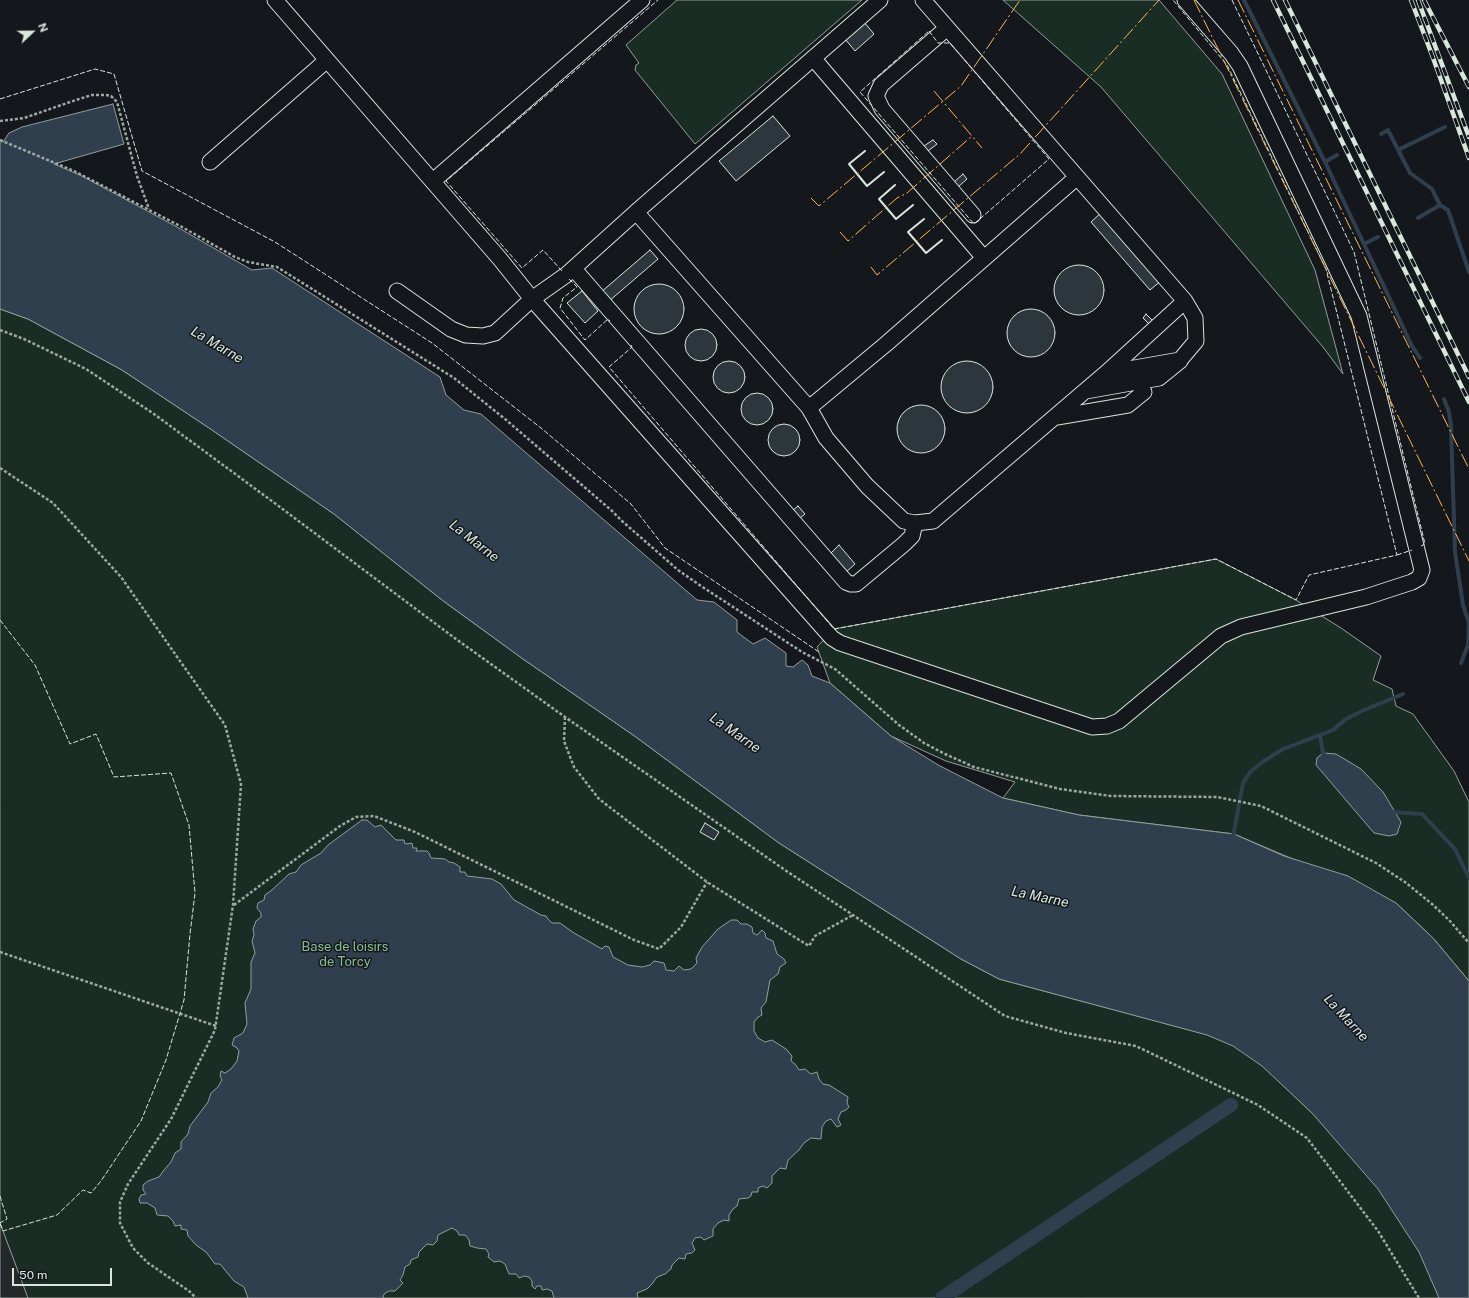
<!DOCTYPE html>
<html>
<head>
<meta charset="utf-8">
<style>
  body { margin:0 }
  #map { position:relative; width:1469px; height:1298px; overflow:hidden; background:#14181c; font-family:"Public Sans",sans-serif }
  canvas { display:block }
  .north { position:absolute; left:12px; top:12px; width:40px; height:40px; -webkit-text-stroke:3px #14181c; paint-order:stroke; rotate:68deg; font-size:11px; font-weight:700; line-height:16px; text-align:center; color:#d8e6dc }
  .north::after { content:''; display:block; margin:auto; width:14px; height:18px; background:#d8e6dc; clip-path:polygon(50% 0,100% 100%,50% 72%,0 100%) }
  .scale { position:absolute; left:12px; top:1268px; width:100px; height:18px; box-sizing:border-box; border:2px solid #d8e6dc; border-top:0; padding-left:5px; font-size:12px; line-height:14px; white-space:nowrap; color:#d8e6dc; -webkit-text-stroke:3px #14181c; paint-order:stroke }
</style>
</head>
<body>
<div id="map">
<canvas width="1469" height="1298"></canvas>
<div class="north">N</div>
<div class="scale">50 m</div>
</div>
<script>
const c = document.querySelector('canvas').getContext('2d');
c.lineJoin = 'round';
function fill(path, color) {
  c.fillStyle = color;
  c.fill(path, 'evenodd');
}
function poly(rows) {
  const path = new Path2D();
  for (const r of rows) {
    if (r.length === 3) {
      path.moveTo(r[0] + r[2], r[1]);
      path.arc(r[0], r[1], r[2], 0, 2 * Math.PI);
      continue;
    }
    path.moveTo(r[0], r[1]);
    for (let i = 2; i < r.length; i += 2) path.lineTo(r[i], r[i + 1]);
  }
  return path;
}
function trace(path, color, width, dash) {
  c.strokeStyle = color;
  c.lineWidth = width;
  c.lineCap = dash ? 'butt' : 'round';
  c.setLineDash(dash || []);
  c.stroke(path);
}
function write(font, color, halo, rows, align = 'center') {
  c.font = font + ' "Public Sans",sans-serif';
  c.lineWidth = 3;
  c.setLineDash([]);
  c.textBaseline = 'middle';
  c.strokeStyle = halo;
  c.fillStyle = color;
  for (const [text, x, y, turn = 0] of rows) {
    c.save();
    c.translate(x, y);
    c.rotate((+turn || 0) * Math.PI / 180);
    c.textAlign = isNaN(turn) ? turn : align;
    if (halo) c.strokeText(text, 0, 0);
    c.fillText(text, 0, 0);
    c.restore();
  }
}
const green = poly([
  [677,0,862,0,695,144,635,70,636,65,639,63,626,45,677,0],
  [1003,0,1159,0,1222,74,1315,270,1343,374,1323,347,1101,87,1003,0],
  [0,309,28,319,122,370,212,430,334,514,442,600,523,659,636,737,779,843,961,959,999,979,1239,1043,1386,1184,1442,1298,0,1298,0,309],
  [1216,559,1296,600,1341,628,1381,656,1373,680,1392,689,1396,706,1413,714,1454,771,1469,802,1469,981,1433,938,1396,903,1234,834,1079,815,1003,798,1015,782,946,761,891,736,830,683,817,647,834,629,1216,559]
]);
const parking = poly([
  [0,1223,3,1231,28,1298,0,1298,0,1223]
]);
const water = poly([
  [113,104,124,144,54,164,82,176,177,227,252,270,272,268,440,377,446,395,464,410,481,414,697,600,714,602,737,620,737,632,753,644,765,638,786,653,786,666,793,667,802,660,808,665,812,676,830,683,891,736,940,766,1003,798,1079,815,1234,834,1284,856,1348,876,1396,903,1433,938,1469,981,1469,1298,1439,1298,1419,1252,1378,1189,1312,1113,1262,1066,1233,1046,1207,1035,999,979,961,959,779,843,636,737,523,659,442,600,334,514,212,430,122,370,28,319,0,309,0,141,3,142,9,133,22,127,113,104],
  [1323,753,1336,754,1361,769,1383,792,1401,822,1397,834,1389,836,1374,833,1316,765,1317,758,1323,753],
  [362,820,367,820,375,827,381,825,396,840,404,840,405,844,412,843,413,848,417,848,416,851,427,851,429,853,431,858,445,859,449,862,454,863,460,867,460,872,465,872,467,876,492,879,501,884,514,900,541,915,546,916,548,919,552,923,560,923,574,933,602,949,605,946,609,947,613,957,628,965,642,967,650,965,654,961,664,963,666,970,674,971,679,966,684,970,691,969,697,963,696,958,702,947,718,929,731,920,737,920,741,924,747,924,752,927,753,933,757,935,762,930,765,933,766,938,773,941,777,954,784,959,786,963,780,967,778,974,770,980,766,1002,761,1008,762,1015,758,1017,754,1022,754,1031,758,1038,765,1042,772,1040,786,1049,792,1056,791,1061,795,1064,799,1070,805,1069,811,1074,817,1072,819,1079,823,1084,829,1085,848,1097,847,1103,849,1107,846,1110,841,1112,838,1119,841,1125,837,1127,831,1119,826,1121,822,1127,821,1139,811,1138,804,1143,799,1150,788,1160,786,1169,780,1168,772,1176,772,1183,767,1188,763,1186,758,1188,758,1192,752,1192,751,1196,748,1198,739,1199,737,1206,733,1209,729,1215,729,1221,724,1220,718,1223,713,1229,713,1236,704,1240,701,1237,695,1238,692,1243,695,1250,692,1253,686,1254,685,1259,679,1258,672,1265,671,1269,665,1274,657,1277,652,1284,647,1289,637,1293,638,1298,554,1298,552,1291,547,1289,542,1290,541,1286,537,1286,535,1289,532,1286,532,1281,529,1277,524,1276,519,1278,516,1274,509,1274,505,1264,500,1261,494,1262,488,1257,489,1254,486,1249,477,1248,470,1246,469,1240,465,1235,459,1235,457,1231,452,1228,438,1235,437,1241,433,1245,427,1244,419,1252,418,1257,411,1260,410,1264,405,1267,403,1275,400,1280,403,1283,395,1291,389,1291,384,1294,383,1298,248,1298,244,1287,234,1281,220,1264,215,1264,206,1252,196,1245,188,1236,187,1230,181,1229,181,1225,175,1226,173,1221,168,1216,157,1215,155,1208,147,1203,140,1203,139,1199,141,1195,146,1194,143,1190,143,1185,148,1181,159,1177,164,1170,171,1162,175,1153,181,1149,181,1142,188,1134,190,1126,208,1102,211,1093,218,1087,222,1080,220,1076,221,1071,225,1073,231,1069,237,1061,239,1051,237,1048,232,1045,234,1038,243,1033,247,1024,245,1003,251,989,251,962,255,953,252,941,254,935,253,929,256,921,261,917,261,913,257,908,258,903,264,900,265,895,272,890,289,874,296,872,301,865,321,853,328,845,362,820]
]);
const stream = poly([
  [1244,0,1325,162],
  [1381,134,1388,130,1410,173,1432,189,1440,205,1418,218],
  [1398,150,1445,127],
  [1337,155,1325,162,1364,244],
  [1440,205,1448,210,1469,272],
  [1378,237,1364,244,1412,346,1420,358],
  [1444,399,1449,412,1451,426,1455,552,1463,605,1469,623,1468,645,1461,663],
  [1320,735,1323,753,1326,757],
  [1391,812,1422,814,1455,849,1469,878],
  [1233,837,1243,783,1251,771,1264,761,1283,749,1333,730,1346,719,1362,711,1403,694]
]);
const canal = poly([
  [942,1298,1231,1105]
]);
const building = poly([
  [864,22,874,34,855,51,845,39,864,22],
  [773,116,790,136,736,181,719,161,773,116],
  [933,140,937,144,928,151,924,146,933,140],
  [963,174,967,179,958,187,954,182,963,174],
  [1102,212,1162,280,1150,290,1091,222,1102,212],
  [650,250,658,259,608,302,600,293,650,250],
  [1079,290,25],
  [659,309,25],
  [582,291,598,311,585,323,567,303,582,291],
  [1031,333,24],
  [1146,314,1155,323,1152,327,1143,318,1146,314],
  [701,345,16],
  [729,377,16],
  [967,387,26],
  [757,409,16],
  [921,429,24],
  [784,440,16],
  [798,506,805,514,799,519,792,511,798,506],
  [839,545,855,564,845,573,829,555,839,545],
  [705,823,719,832,714,840,700,832,705,823]
]);
const path = poly([
  [0,121,24,118,76,100,92,95,106,95,111,96,117,102,137,176,149,209],
  [0,140,74,171,182,227,235,257,248,262,277,267,454,378,505,419,611,510,622,521,678,570,701,586,802,652,835,669,899,725,924,743,945,754,974,767,1060,789,1111,796,1217,797,1261,806,1376,863,1405,882,1432,904,1449,920,1469,943],
  [0,330,24,339,86,369,154,414,288,513,456,639,565,717,785,870,1005,1016,1066,1033,1136,1046,1258,1105,1307,1138,1378,1231,1419,1298],
  [0,468,53,503,121,577,225,725,241,784,233,905,215,1030,171,1119,128,1184,120,1202,120,1223,133,1248,148,1263,189,1291,196,1298],
  [565,717,564,741,574,767,599,799,707,882,809,946,815,936,853,915],
  [234,905,340,826,356,817,374,816,415,832,634,940,659,949,681,927,707,882],
  [0,952,216,1026]
]);
const minor = poly([
  [275,0,500,259,532,299,566,275,636,212],
  [923,0,1185,301,1195,318,1196,341,1180,360,1106,373,933,521,915,523,904,521,867,486,826,438,809,408,886,344,1076,178],
  [947,28,881,85,876,96,882,109,973,215],
  [813,58,984,258],
  [210,162,327,60],
  [433,181,642,0],
  [574,269,846,582,851,584,856,584,904,544,912,536,915,523],
  [397,291,451,329,466,335,483,336,495,333,532,299,832,638,840,643,1092,727,1107,726,1119,721,1221,636,1241,627,1366,597,1412,582,1419,578,1422,570,1359,316,1240,66,1231,53,1185,0],
  [1106,373,1185,301],
  [1086,391,1159,378,1180,361],
  [809,408,636,212,880,0],
  [1057,417,1128,405,1144,392]
]);
const rail = poly([
  [1273,0,1469,402],
  [1285,0,1469,377],
  [1411,0,1432,55,1469,158],
  [1418,0,1469,137],
  [1424,0,1469,87]
]);
const fence = poly([
  [1232,0,1354,252,1425,544,1421,546],
  [929,31,938,43,950,43,1049,159,974,224,860,92,929,31],
  [0,99,95,69,114,74,142,171,275,242,432,343,541,428,631,504,665,548,819,652],
  [562,271,543,250,522,268,446,181,658,0],
  [569,279,577,287,563,298,560,308,585,340,608,319,610,321],
  [631,345,632,347,609,367,834,629,1216,559,1296,600,1309,575,1397,555,1326,269,1227,65,1173,0],
  [1397,555,1412,550],
  [0,620,35,665,70,744,96,734,114,777,171,773,189,825,195,893,190,934,184,1000,166,1060,141,1121,101,1181,91,1193,83,1190,57,1215,3,1231,0,1223],
  [0,1196,7,1219,0,1223]
]);
const wall = poly([
  [865,151,849,164,867,186,884,172],
  [895,185,879,199,896,219,913,205],
  [924,219,908,232,926,253,942,240]
]);
const power = poly([
  [1194,0,1469,561],
  [1238,0,1469,469],
  [934,91,982,148],
  [811,198,819,206,961,86,1020,0],
  [840,232,848,241,897,198,907,193,972,136],
  [871,267,877,275,1020,154,1159,0]
]);
const parkNames = [
  ["Base de loisirs",345,947],
  ["de Torcy",345,962]
];
const waterNames = [
  ["La Marne",217,345,31],
  ["La Marne",474,541,38],
  ["La Marne",735,733,35],
  ["La Marne",1040,897,12],
  ["La Marne",1346,1018,47]
];
fill(green, '#1a2d24');
trace(green, '#939e99', 1);
fill(parking, '#24282b');
trace(parking, '#939e99', 1);
fill(water, '#2f3f4d');
trace(water, '#939e99', 1);
trace(stream, '#2f3f4d', 4);
trace(canal, '#2f3f4d', 14);
fill(building, '#2c363c');
trace(building, '#d8e6dc', 1);
trace(minor, '#d8e6dc', 17);
trace(path, '#9da8a2', 2.5, [3, 2]);
trace(minor, '#14181c', 15);
trace(rail, '#d8e6dc', 4.5);
trace(rail, '#14181c', 3, [9]);
trace(fence, '#d8e6dc', 1, [5, 2]);
trace(wall, '#d8e6dc', 2);
trace(power, '#ffb74d', 1, [14, 3, 2, 3]);
write('13px', '#8ac095', '#14181c', parkNames);
write('italic 14px', '#d8e6dc', '#14181c', waterNames);
</script>
</body>
</html>
